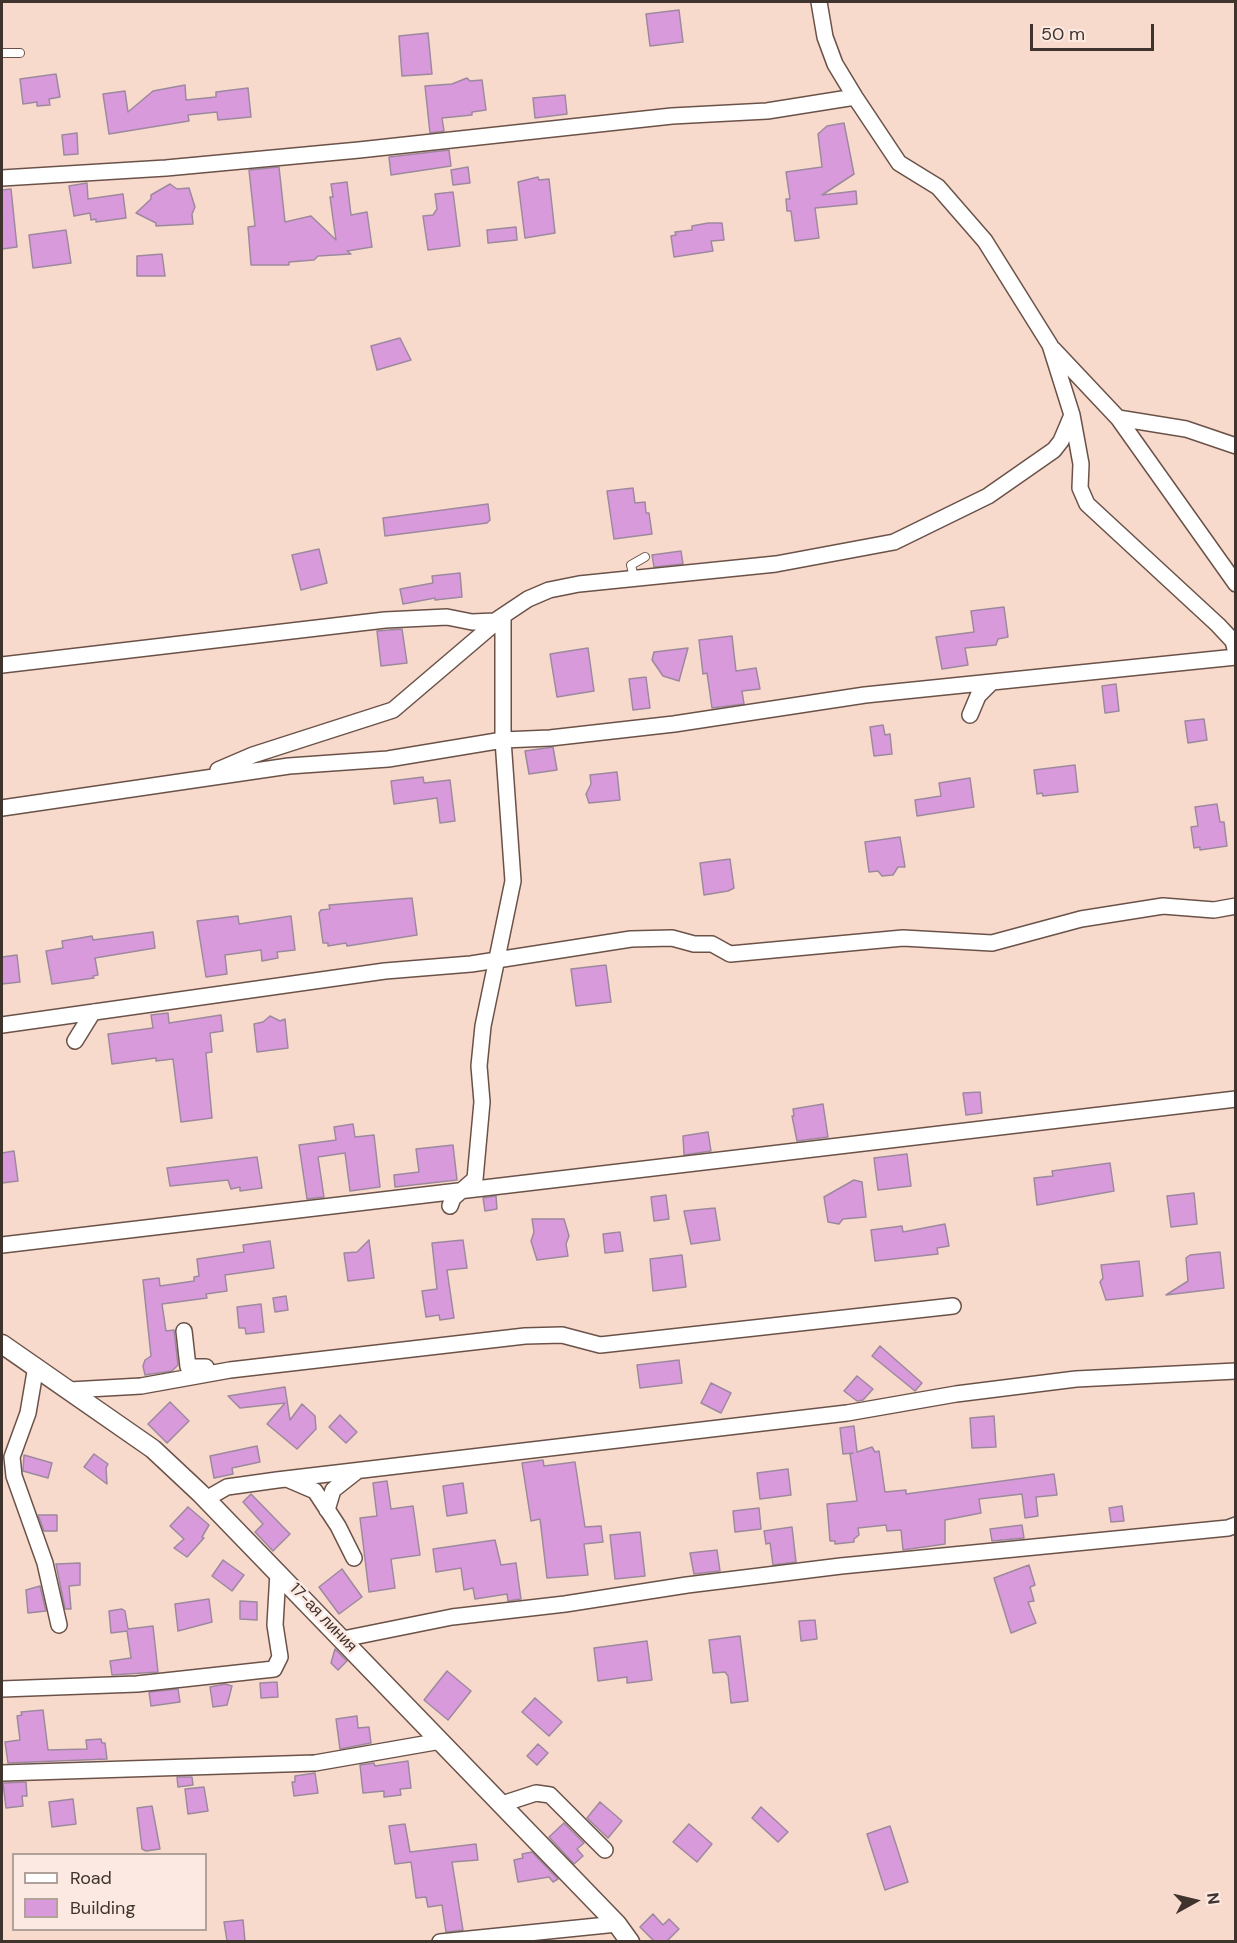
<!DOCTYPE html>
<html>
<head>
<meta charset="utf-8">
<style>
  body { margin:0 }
  #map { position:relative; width:1237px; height:1943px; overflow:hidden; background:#f8dacd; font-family:"DM Sans",sans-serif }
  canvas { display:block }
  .frame { position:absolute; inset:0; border:3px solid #3f332e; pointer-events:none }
  .legend { position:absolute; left:12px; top:1853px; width:195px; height:78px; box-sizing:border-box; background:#fceae2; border:2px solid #b0a19a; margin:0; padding:8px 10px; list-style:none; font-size:18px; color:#3f332e }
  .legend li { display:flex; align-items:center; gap:12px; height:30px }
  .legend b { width:30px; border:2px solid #b0a19a }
  .north { position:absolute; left:1165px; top:1871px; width:60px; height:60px; -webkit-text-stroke:4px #fceae2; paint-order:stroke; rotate:82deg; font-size:16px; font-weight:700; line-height:24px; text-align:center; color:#3f332e }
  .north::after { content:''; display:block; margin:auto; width:21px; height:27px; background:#3f332e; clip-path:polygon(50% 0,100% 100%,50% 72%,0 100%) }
  .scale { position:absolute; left:1030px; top:24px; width:124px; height:27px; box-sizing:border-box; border:3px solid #3f332e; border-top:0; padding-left:8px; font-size:18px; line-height:21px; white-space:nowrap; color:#3f332e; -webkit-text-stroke:4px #fceae2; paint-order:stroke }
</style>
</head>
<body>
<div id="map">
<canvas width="1237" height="1943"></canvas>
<div class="frame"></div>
<ul class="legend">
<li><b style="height:8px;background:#fff"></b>Road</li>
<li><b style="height:16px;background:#d99adc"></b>Building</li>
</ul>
<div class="north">N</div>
<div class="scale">50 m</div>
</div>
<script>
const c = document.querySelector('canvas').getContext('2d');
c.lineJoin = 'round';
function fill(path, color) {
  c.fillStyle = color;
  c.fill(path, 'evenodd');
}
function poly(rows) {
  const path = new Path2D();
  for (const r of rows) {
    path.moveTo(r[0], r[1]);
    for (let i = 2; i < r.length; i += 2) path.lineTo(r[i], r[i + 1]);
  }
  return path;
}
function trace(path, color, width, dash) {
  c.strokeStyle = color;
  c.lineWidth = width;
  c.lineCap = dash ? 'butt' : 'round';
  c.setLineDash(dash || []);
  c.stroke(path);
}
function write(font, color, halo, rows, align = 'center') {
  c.font = font + ' "DM Sans",sans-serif';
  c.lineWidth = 5;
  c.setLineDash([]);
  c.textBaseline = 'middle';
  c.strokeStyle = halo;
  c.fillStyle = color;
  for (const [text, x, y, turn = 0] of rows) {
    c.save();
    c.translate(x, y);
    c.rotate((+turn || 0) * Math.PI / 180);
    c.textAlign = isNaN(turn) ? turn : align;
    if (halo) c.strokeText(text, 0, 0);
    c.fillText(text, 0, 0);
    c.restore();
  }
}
const building = poly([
  [679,10,683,42,650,46,646,14,679,10],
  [428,33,432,74,402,76,399,36,428,33],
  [56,74,60,97,49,99,50,105,37,106,37,102,23,104,20,79,56,74],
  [467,78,470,81,482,80,486,110,472,112,472,115,442,118,444,131,430,133,425,86,452,84,467,78],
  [185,85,186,100,216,97,216,92,248,88,251,117,218,120,217,112,188,115,189,121,109,134,103,94,125,91,128,112,153,91,185,85],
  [565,95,567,114,535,118,533,98,565,95],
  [844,123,854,174,822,195,856,191,857,204,815,208,819,238,795,241,791,211,787,211,786,199,790,199,786,172,822,167,818,134,827,126,844,123],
  [77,133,78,154,64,155,62,135,77,133],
  [449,150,451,166,391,175,389,157,449,150],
  [279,167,285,222,311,216,336,240,330,197,333,197,331,184,347,182,351,215,367,212,372,247,347,251,351,254,318,256,314,260,289,262,289,265,251,265,248,227,255,226,249,170,279,167],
  [468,167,470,183,453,185,451,170,468,167],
  [538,177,539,180,549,179,555,233,525,238,518,182,538,177],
  [87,183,88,199,123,194,126,218,96,222,96,219,91,220,90,213,74,216,69,186,87,183],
  [170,184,177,189,189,188,195,207,192,214,193,224,156,226,156,223,136,213,151,199,151,195,170,184],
  [11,189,17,247,2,249,2,190,11,189],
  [453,192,460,246,428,250,423,216,433,215,437,209,435,194,453,192],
  [708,223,722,223,724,240,711,241,713,251,674,257,671,236,676,235,675,232,692,230,692,226,708,223],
  [516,227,517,240,488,243,487,230,516,227],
  [66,230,71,263,33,268,29,235,66,230],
  [162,254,165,276,137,276,137,256,162,254],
  [400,338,411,360,377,370,371,346,400,338],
  [633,488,635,503,645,502,646,513,649,513,652,534,614,539,607,491,633,488],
  [488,504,490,520,487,523,385,536,383,518,488,504],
  [319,549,327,583,301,590,292,555,319,549],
  [681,551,683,564,654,567,652,555,681,551],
  [460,573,462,597,435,600,435,598,403,604,400,589,433,583,432,576,460,573],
  [1004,607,1008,637,998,639,996,645,965,648,968,665,942,669,936,637,974,632,971,611,1004,607],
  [402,629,407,663,381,666,377,631,402,629],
  [732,636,736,671,756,668,760,689,742,691,744,704,712,708,707,673,703,674,699,640,732,636],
  [588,648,594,691,557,697,550,654,588,648],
  [688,648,679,681,663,676,652,660,654,652,688,648],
  [646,677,650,708,633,710,629,679,646,677],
  [1116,684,1119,711,1105,713,1102,686,1116,684],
  [1204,719,1207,740,1188,743,1185,721,1204,719],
  [883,725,885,735,890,734,892,754,874,756,870,727,883,725],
  [553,747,557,770,529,774,525,751,553,747],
  [1075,765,1078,792,1043,796,1042,793,1037,794,1034,770,1075,765],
  [617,772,620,800,589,803,586,794,591,784,590,775,617,772],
  [423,777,424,783,450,780,455,821,440,823,437,798,394,804,391,781,423,777],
  [970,778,974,807,917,816,915,800,941,796,939,783,970,778],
  [1217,804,1220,822,1224,822,1227,846,1200,850,1200,847,1194,848,1191,827,1198,826,1195,807,1217,804],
  [900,837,905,867,898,867,893,875,882,876,878,871,869,872,865,842,900,837],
  [730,859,734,888,728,891,704,895,700,863,730,859],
  [412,898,417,935,347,946,346,943,328,946,328,943,323,943,319,913,321,910,330,909,329,905,412,898],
  [238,916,239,924,291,916,295,950,277,952,278,958,262,961,261,950,225,955,227,974,206,977,197,921,238,916],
  [153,932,155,948,95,958,98,975,93,976,94,978,52,984,46,951,63,948,62,941,92,936,93,940,153,932],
  [17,955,20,982,2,984,2,957,17,955],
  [606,965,611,1002,576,1006,571,969,606,965],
  [168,1013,169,1023,221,1015,223,1031,210,1033,212,1052,206,1053,212,1118,181,1122,173,1059,156,1061,156,1058,112,1064,108,1034,153,1028,151,1015,168,1013],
  [270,1016,280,1021,285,1019,288,1048,257,1052,254,1024,263,1022,270,1016],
  [980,1092,982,1113,966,1115,963,1093,980,1092],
  [823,1104,828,1137,797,1141,792,1116,794,1116,793,1109,823,1104],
  [353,1124,355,1137,374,1135,380,1187,350,1191,345,1153,318,1157,324,1197,307,1199,299,1145,336,1140,334,1127,353,1124],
  [708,1132,711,1151,684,1155,683,1136,708,1132],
  [453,1145,457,1180,395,1187,394,1175,419,1172,416,1149,453,1145],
  [14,1151,18,1181,2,1183,2,1153,14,1151],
  [907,1154,911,1186,878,1190,874,1158,907,1154],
  [257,1157,262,1188,240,1191,240,1187,231,1189,228,1180,170,1186,167,1168,257,1157],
  [1110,1163,1114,1191,1037,1205,1034,1178,1053,1176,1052,1171,1110,1163],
  [854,1180,862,1182,866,1217,843,1219,839,1224,828,1222,824,1197,854,1180],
  [1194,1193,1197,1224,1171,1227,1167,1196,1194,1193],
  [666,1195,669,1219,654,1221,651,1197,666,1195],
  [496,1196,497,1209,485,1211,483,1198,496,1196],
  [715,1208,720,1240,691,1244,684,1211,715,1208],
  [532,1219,564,1219,569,1236,566,1244,568,1256,537,1260,531,1241,534,1232,532,1219],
  [945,1224,949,1246,937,1248,938,1254,875,1261,871,1230,902,1226,903,1232,945,1224],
  [620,1232,623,1251,605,1253,603,1234,620,1232],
  [369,1240,374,1278,348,1281,344,1253,357,1252,369,1240],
  [463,1240,467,1268,447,1270,454,1318,440,1320,439,1315,426,1317,422,1291,437,1289,432,1243,463,1240],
  [270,1241,274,1268,225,1275,227,1291,206,1294,207,1298,162,1304,166,1331,174,1330,178,1365,172,1371,145,1375,143,1366,145,1360,151,1356,143,1280,159,1278,160,1286,194,1281,194,1277,199,1276,197,1259,244,1252,243,1245,270,1241],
  [1220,1252,1224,1288,1166,1295,1188,1281,1186,1258,1190,1255,1220,1252],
  [682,1255,686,1287,653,1291,650,1259,682,1255],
  [1139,1261,1143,1296,1106,1300,1100,1282,1103,1278,1101,1265,1139,1261],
  [286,1296,288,1310,275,1312,273,1298,286,1296],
  [261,1304,264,1332,246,1334,245,1328,239,1328,237,1307,261,1304],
  [880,1346,922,1383,915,1391,872,1356,880,1346],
  [679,1360,682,1383,640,1388,637,1365,679,1360],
  [857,1376,873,1389,863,1400,857,1401,844,1391,857,1376],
  [711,1383,731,1393,721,1413,701,1403,711,1383],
  [285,1387,290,1420,302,1404,315,1416,316,1429,297,1449,267,1424,285,1403,240,1408,228,1396,285,1387],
  [170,1402,189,1421,167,1443,148,1424,170,1402],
  [340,1415,357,1432,346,1443,329,1427,340,1415],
  [994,1416,996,1447,972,1448,970,1418,994,1416],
  [854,1426,857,1452,872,1447,875,1452,879,1451,885,1492,906,1490,906,1494,1054,1474,1057,1495,1036,1497,1038,1516,1025,1518,1022,1494,979,1499,981,1513,945,1520,945,1544,903,1550,901,1530,887,1531,886,1525,858,1528,859,1535,854,1539,854,1542,835,1544,835,1541,830,1541,827,1504,857,1501,850,1454,853,1453,843,1454,840,1428,854,1426],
  [257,1446,260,1462,232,1468,233,1474,214,1478,210,1456,257,1446],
  [94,1454,108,1464,106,1468,107,1484,84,1467,94,1454],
  [24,1455,52,1463,48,1478,23,1471,24,1455],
  [543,1460,544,1466,575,1462,585,1527,601,1526,603,1542,584,1544,588,1575,547,1578,540,1519,531,1521,522,1463,543,1460],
  [788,1469,791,1495,760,1499,757,1473,788,1469],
  [387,1481,391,1509,413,1506,420,1555,391,1559,395,1588,369,1592,360,1518,377,1516,373,1483,387,1481],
  [463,1483,467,1513,447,1516,443,1486,463,1483],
  [251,1494,290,1534,273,1551,255,1532,263,1524,243,1502,251,1494],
  [1122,1506,1124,1521,1111,1522,1109,1508,1122,1506],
  [188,1507,209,1525,202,1537,204,1538,187,1557,174,1548,184,1539,170,1526,188,1507],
  [759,1508,761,1529,735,1532,733,1511,759,1508],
  [38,1515,57,1515,57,1531,44,1531,38,1515],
  [1022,1525,1024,1538,992,1541,990,1529,1022,1525],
  [792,1527,796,1562,773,1565,770,1543,766,1544,764,1531,792,1527],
  [640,1532,645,1576,615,1579,610,1535,640,1532],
  [495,1540,501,1565,516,1563,521,1599,508,1601,507,1594,475,1599,473,1588,464,1590,461,1568,436,1572,433,1549,495,1540],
  [717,1550,720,1571,694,1574,690,1553,717,1550],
  [223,1560,244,1575,232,1591,212,1576,223,1560],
  [80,1563,80,1585,69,1586,71,1609,65,1609,56,1564,80,1563],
  [1029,1565,1035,1585,1030,1587,1034,1601,1028,1602,1036,1623,1011,1633,994,1578,1029,1565],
  [342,1569,362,1597,339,1614,319,1587,342,1569],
  [40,1586,46,1611,28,1613,26,1590,40,1586],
  [209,1599,212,1622,178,1631,175,1604,209,1599],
  [240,1601,257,1602,257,1620,240,1619,240,1601],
  [122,1609,125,1611,128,1629,153,1626,158,1672,112,1675,110,1661,131,1658,127,1631,111,1633,109,1611,122,1609],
  [815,1620,817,1639,801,1641,799,1621,815,1620],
  [740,1636,748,1701,731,1703,728,1676,725,1672,713,1673,709,1640,740,1636],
  [647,1641,652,1680,627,1683,627,1677,598,1681,594,1648,647,1641],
  [335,1649,347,1661,338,1670,331,1663,335,1649],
  [447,1671,471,1691,448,1720,424,1700,447,1671],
  [277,1682,278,1697,261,1698,260,1683,277,1682],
  [225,1684,232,1686,227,1705,213,1707,210,1687,225,1684],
  [178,1689,180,1702,151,1706,149,1692,178,1689],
  [535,1698,562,1722,549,1736,522,1712,535,1698],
  [43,1710,48,1750,87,1749,86,1740,101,1739,102,1743,105,1743,107,1759,8,1763,5,1742,20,1740,17,1716,22,1715,21,1712,43,1710],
  [357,1716,358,1728,369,1727,371,1743,340,1749,336,1719,357,1716],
  [538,1744,548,1753,537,1765,527,1756,538,1744],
  [408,1761,411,1788,400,1789,401,1795,384,1797,384,1791,363,1793,360,1765,374,1763,375,1766,408,1761],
  [315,1773,318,1793,294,1796,292,1782,295,1782,295,1776,315,1773],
  [177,1777,192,1777,193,1785,178,1787,177,1777],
  [26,1782,27,1796,22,1796,23,1806,6,1808,3,1783,26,1782],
  [204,1787,208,1811,188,1814,185,1789,204,1787],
  [73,1799,76,1824,52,1827,49,1802,73,1799],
  [600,1802,622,1821,608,1838,587,1818,600,1802],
  [152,1806,160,1849,146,1851,142,1849,137,1808,152,1806],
  [761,1807,788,1832,778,1842,752,1818,761,1807],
  [564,1823,584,1843,577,1849,583,1856,574,1864,549,1837,564,1823],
  [405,1824,410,1852,476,1844,478,1860,452,1862,463,1930,446,1932,442,1905,428,1907,426,1897,416,1898,411,1862,395,1864,389,1826,405,1824],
  [689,1824,712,1844,697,1862,673,1842,689,1824],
  [890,1826,908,1882,885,1890,867,1834,890,1826],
  [532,1852,558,1879,553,1882,549,1877,518,1882,514,1860,523,1858,522,1854,532,1852],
  [653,1914,663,1925,669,1919,679,1929,667,1941,654,1941,640,1927,653,1914],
  [243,1920,245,1941,227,1941,224,1922,243,1920]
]);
const service = poly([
  [2,53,20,53],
  [634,578,631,565,645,557]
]);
const minor = poly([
  [819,2,825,37,835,64,855,97,899,163,938,187,985,241,1050,345,1072,415,1081,464,1080,488,1087,504,1218,625,1233,641,1236,653],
  [2,178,166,168,359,150,672,116,767,111,855,97],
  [1053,349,1118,418,1186,429,1236,446],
  [1118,418,1236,584],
  [2,665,385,620,447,617,472,622,495,621,528,599,549,590,579,584,776,564,894,542,988,496,1054,450,1061,441,1072,415],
  [970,715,978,696,990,684],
  [218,770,253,755,393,710,501,618],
  [2,808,289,766,388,759,503,740,550,738,674,724,865,695,1236,657],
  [2,1025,385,971,471,964,631,939,672,938,694,944,712,944,730,954,903,938,992,943,1081,919,1163,906,1214,910,1236,906],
  [75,1041,93,1012],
  [450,1206,453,1198,475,1179,482,1102,479,1066,483,1026,513,881,503,740,503,616],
  [2,1245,1236,1099],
  [184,1331,188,1367,206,1367],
  [36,1366,28,1413,12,1457,14,1476,45,1563,59,1625],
  [70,1390,141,1386,230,1370,525,1336,562,1335,600,1345,953,1306],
  [287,1479,315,1491,338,1526,354,1558],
  [206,1499,227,1487,277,1480,847,1413,956,1394,1076,1379,1236,1371],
  [327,1510,333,1490,356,1472],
  [343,1639,452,1617,565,1604,687,1585,841,1566,1228,1528,1236,1525],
  [2,1689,137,1684,274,1669,280,1657,275,1625,278,1572],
  [2,1773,315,1763,441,1741],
  [502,1804,536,1793,550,1795,605,1850],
  [440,1942,617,1924]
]);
const tertiary = poly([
  [2,1344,153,1449,200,1493,617,1924,630,1942]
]);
const streetNames = [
  ["17-ая линия",323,1618,46]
];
fill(building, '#d99adc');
trace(building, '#9d899e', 1.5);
trace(service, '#6b5248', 10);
trace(minor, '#6b5248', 18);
trace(tertiary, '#6b5248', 21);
trace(service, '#fff', 8);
trace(minor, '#fff', 15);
trace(tertiary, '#fff', 18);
write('16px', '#3f332e', '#fceae2', streetNames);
</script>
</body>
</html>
